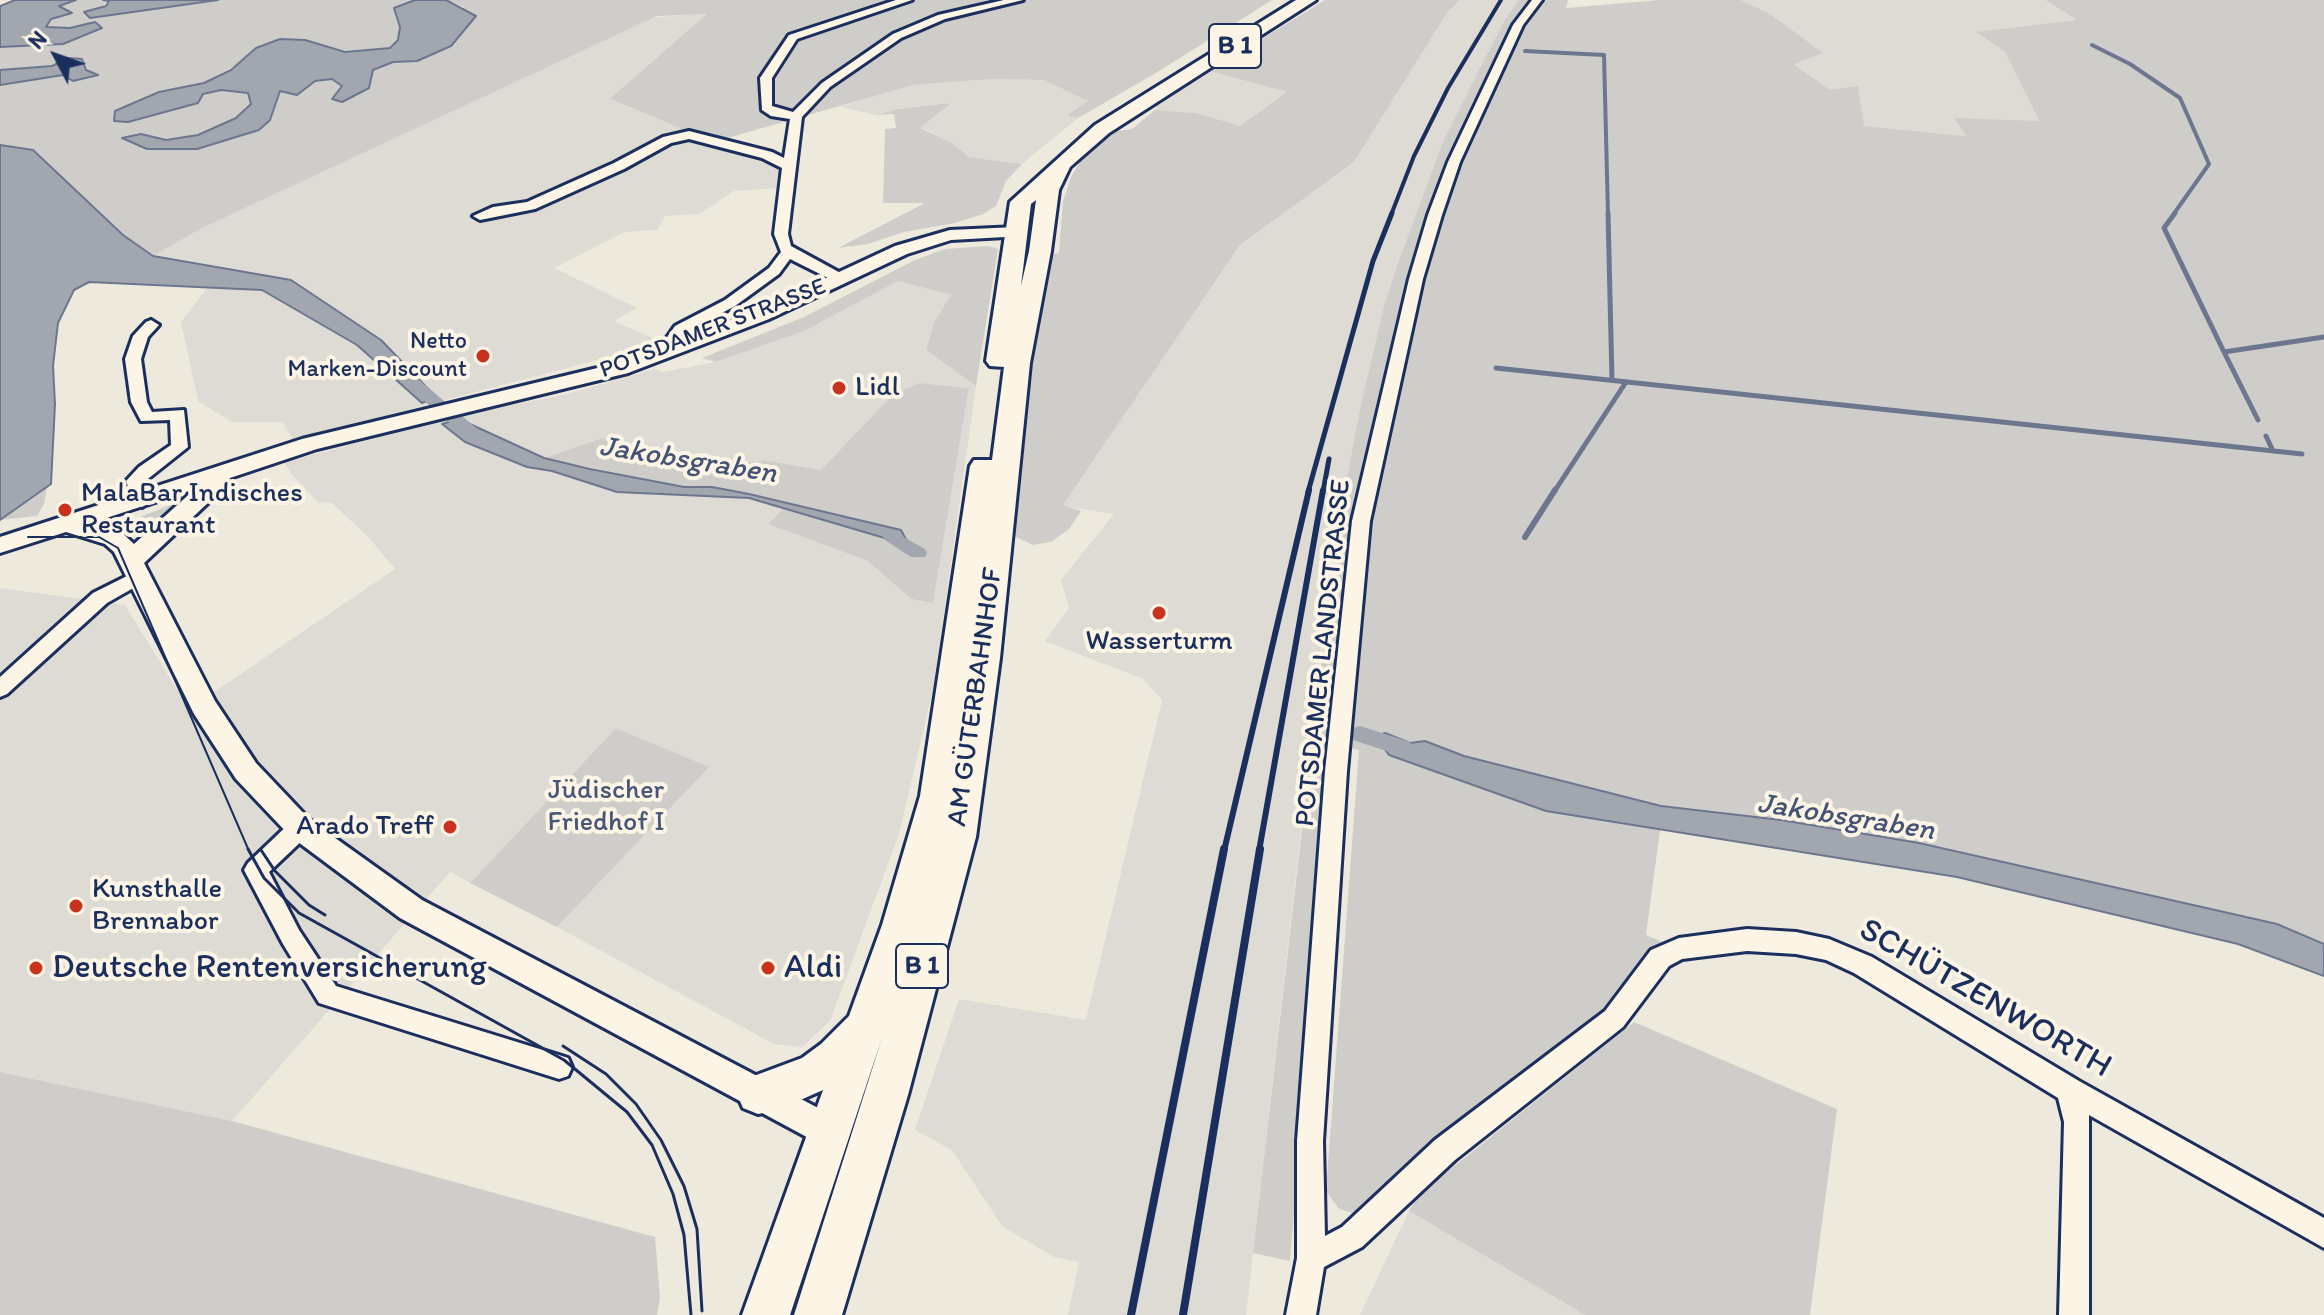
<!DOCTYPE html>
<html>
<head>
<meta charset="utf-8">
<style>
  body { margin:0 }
  #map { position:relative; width:2324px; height:1315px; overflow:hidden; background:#eee9dd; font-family:Itim,sans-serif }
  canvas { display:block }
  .north { position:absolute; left:16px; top:16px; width:80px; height:80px; -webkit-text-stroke:6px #fcf5e5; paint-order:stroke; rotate:311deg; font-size:22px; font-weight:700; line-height:32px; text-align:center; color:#1b2f5e }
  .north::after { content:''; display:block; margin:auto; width:28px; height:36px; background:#1b2f5e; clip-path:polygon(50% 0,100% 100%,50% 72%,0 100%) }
</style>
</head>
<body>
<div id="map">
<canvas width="2324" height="1315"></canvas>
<div class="north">N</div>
</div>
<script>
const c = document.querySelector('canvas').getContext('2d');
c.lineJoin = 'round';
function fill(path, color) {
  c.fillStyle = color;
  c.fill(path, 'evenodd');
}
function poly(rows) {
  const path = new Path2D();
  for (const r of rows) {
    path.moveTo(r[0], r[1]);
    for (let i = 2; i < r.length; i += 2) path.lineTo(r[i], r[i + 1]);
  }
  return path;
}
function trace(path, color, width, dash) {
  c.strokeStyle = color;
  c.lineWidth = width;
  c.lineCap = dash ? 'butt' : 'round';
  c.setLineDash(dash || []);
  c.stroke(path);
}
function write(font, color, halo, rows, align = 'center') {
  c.font = font + ' Itim,sans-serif';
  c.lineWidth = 8;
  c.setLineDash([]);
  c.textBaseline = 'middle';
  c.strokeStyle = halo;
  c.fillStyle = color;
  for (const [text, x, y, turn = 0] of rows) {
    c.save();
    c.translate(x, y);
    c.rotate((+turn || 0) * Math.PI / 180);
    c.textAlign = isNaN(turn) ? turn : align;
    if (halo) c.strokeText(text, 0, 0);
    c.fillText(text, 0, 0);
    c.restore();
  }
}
const built = poly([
  [1460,0,1519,0,1505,19,1444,139,1383,310,1361,404,1336,535,1321,653,1246,1315,1068,1315,1079,1262,1054,1257,1002,1226,952,1150,915,1130,959,999,1086,1020,1162,700,1143,679,1045,641,1069,608,1061,580,1114,514,1062,506,1240,245,1354,162,1447,13],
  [1741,0,2045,0,2078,20,1977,33,2005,52,2039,122,1955,119,1967,136,1864,126,1830,90,1793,63,1821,54,1770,14],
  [705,13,708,14,611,100,684,130,780,155,780,188,734,191,700,214,665,216,658,230,624,232,554,268,637,308,614,321,657,340,609,357,293,440,283,422,232,422,198,401,181,322,207,288,262,290,357,345,422,403,436,397,341,313,291,280,153,256,202,228,650,18],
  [1210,71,1288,92,1240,127,1196,113,1155,110,1158,105],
  [992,79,1044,80,1089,101,1068,114,1078,118,1022,164,968,157,952,143,920,127,949,103,898,109,876,115,841,107,878,93,913,85],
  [897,281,951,295,934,322,926,350,976,386,933,689,899,834,830,1021,802,1047,774,1044,557,927,708,767,616,728,470,883,450,872,232,1121,0,1072,0,588,125,605,189,709,395,569,368,537,331,502,319,503,292,475,284,462,487,410,567,394,655,369,663,372,716,362,804,331],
  [920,383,969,388,933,603,911,599,868,561,768,524,784,508,749,498,617,492,552,471,527,467,465,442,459,419,544,458,602,438,717,467,764,460,821,470,894,393],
  [1409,1211,1585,1315,1360,1315]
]);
const green = poly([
  [76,0,109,0,90,18,218,0,415,0,394,9,400,27,398,40,390,48,345,52,305,40,241,62,204,83,159,92,176,108,198,103,203,94,221,90,248,93,251,103,236,118,198,135,166,140,141,134,124,138,147,149,197,149,276,105,280,91,297,95,315,81,332,79,342,86,393,62,417,61,464,7,446,0,1272,0,1156,73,1078,118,1067,115,1088,101,1044,80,992,79,913,85,724,139,684,130,610,99,707,14,657,16,202,228,153,256,123,235,33,150,0,145,0,85,63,75,74,81,96,74,86,70,82,59,68,58,52,66,0,70,0,47,63,44,95,22,70,28,45,27,51,19,70,12,58,6],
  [1325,0,1460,0,1447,13,1354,162,1240,245,1063,505,1081,511,1069,529,1051,542,1033,545,1016,537,1010,529,1031,359,1048,255,1059,253,1063,201,1072,175,1082,159,1101,143,1117,131,1132,129,1155,110,1196,113,1240,126,1287,92,1210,71],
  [1519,0,1568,0,1566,8,1660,0,1741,0,1770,14,1823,53,1794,64,1830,90,1858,86,1864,126,1966,136,1954,118,2039,121,2005,52,1976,32,2077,20,2045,0,2324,0,2324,944,2277,924,1781,820,1661,806,1464,756,1425,741,1410,743,1385,733,1546,811,1660,830,1646,935,1667,944,1607,1018,1357,1214,1339,1209,1326,1191,1359,750,1331,744,1290,1261,1253,1253,1336,535,1361,404,1383,310,1396,269,1444,139,1505,19],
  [951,103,920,128,952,143,969,157,1022,164,1006,181,996,206,983,214,955,223,904,232,868,244,838,248,925,203,883,203,885,129,896,128,894,114,876,115,898,109],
  [988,246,998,249,976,386,926,350,934,322,951,295,898,281,804,331,716,362,702,358,804,317,915,260,945,249],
  [920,383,969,388,933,603,911,599,868,561,768,524,784,508,888,539,912,551,901,530,712,487,684,487,544,458,602,438,717,467,764,460,821,470,894,393],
  [47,487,44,504,37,516,0,520],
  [194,496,141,539,127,528,116,526],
  [616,728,709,767,557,927,470,883],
  [1634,1022,1837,1109,1810,1315,1585,1315,1409,1211,1417,1196],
  [0,1072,232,1121,655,1237,660,1297,657,1315,0,1315]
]);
const water = poly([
  [15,0,76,0,59,6,72,13,51,19,46,27,70,28,95,22,102,28,63,44,0,47,0,6,15,0],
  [103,0,218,0,90,18,84,12,106,6,109,1,103,0],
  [415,0,446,0,476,16,451,46,417,61,393,62,373,70,369,88,342,102,332,99,342,86,332,79,315,81,297,95,280,91,270,120,259,130,197,149,147,149,122,138,141,134,166,140,198,135,236,118,251,104,248,93,221,90,203,94,198,103,128,122,114,121,115,111,159,92,204,83,231,70,256,48,280,39,305,40,345,52,390,48,398,40,400,27,394,8,415,0],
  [68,58,82,59,86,70,98,75,73,81,63,75,0,85,0,70,52,66,68,58],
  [0,145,33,150,123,235,153,256,291,280,381,340,436,397,422,403,357,345,262,290,89,282,74,290,58,323,53,366,55,404,51,484,0,520,0,145],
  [459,419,544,458,590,469,684,487,712,487,749,494,901,530,913,552,888,539,749,498,617,492,552,471,527,467,465,442,442,424,459,419],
  [1385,733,1410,743,1425,741,1464,756,1661,806,1781,820,1919,843,2277,924,2324,944,2324,976,2238,944,1957,877,1546,811,1389,755,1376,737,1385,733]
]);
const streamFar2 = poly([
  [2092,45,2130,64,2180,98,2209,164,2173,215],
  [1525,51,1604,55,1608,215]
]);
const streamFar1 = poly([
  [1608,213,1612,380],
  [2175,213,2164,228,2224,352],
  [1496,368,2302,454],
  [2258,420,2224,352,2324,337],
  [2266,436,2273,451],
  [1554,492,1626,382]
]);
const stream = poly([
  [1525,537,1555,490]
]);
const canal = poly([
  [413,378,419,380,480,431,482,435,480,439,468,439,407,386,405,383,413,378],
  [891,530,925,549,927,553,925,557,911,557,885,540,882,536,885,532,891,530],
  [1360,726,1410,742,1413,748,1410,754,1402,756,1353,740,1349,734,1353,728,1360,726]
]);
const minor = poly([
  [896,0,912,0,797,39,772,78,772,106,793,112,822,83,893,34,938,15,1004,0,1023,0,945,19,901,38,830,87,802,117,788,234,791,246,846,276,846,282,836,282,790,259,779,274,735,306,686,332,670,356,658,356,656,353,675,326,725,300,769,268,781,252,774,234,782,168,762,158,689,139,671,143,624,169,535,209,480,220,473,216,493,207,527,202,614,163,663,137,689,131,772,152,784,158,790,119,771,116,762,110,760,78,789,35,896,0],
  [1532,0,1542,0,1523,25,1460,162,1442,215,1423,279,1370,521,1347,771,1323,1141,1325,1236,1342,1227,1435,1140,1605,1011,1651,950,1679,938,1747,929,1796,932,1829,939,1872,957,2079,1081,2324,1218,2324,1248,2089,1115,2089,1315,2059,1315,2064,1122,2058,1098,1854,973,1826,960,1796,954,1747,951,1682,959,1669,966,1623,1027,1455,1160,1362,1247,1324,1267,1316,1315,1286,1315,1297,1258,1297,1141,1325,771,1352,521,1409,279,1428,215,1448,162,1513,25,1532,0],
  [151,320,159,325,148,337,141,359,147,402,152,412,184,410,188,447,144,482,151,501,142,507,133,501,126,481,139,467,171,445,170,420,141,421,131,402,125,359,133,336,146,322,151,320],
  [137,571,146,577,144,582,107,603,7,694,0,697,0,677,93,593,137,571],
  [300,819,308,821,311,828,308,835,269,872,299,930,336,986,559,1055,568,1058,572,1067,568,1076,559,1079,319,1003,283,944,244,870,248,863,292,821,300,819]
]);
const tertiary = poly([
  [1017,227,1023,228,1026,232,1023,236,951,240,907,254,769,319,628,373,317,449,230,478,228,484,144,563,215,701,256,763,310,820,422,900,841,1120,846,1132,841,1144,829,1149,400,918,290,836,236,779,194,714,114,552,105,544,66,532,0,553,0,537,302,439,614,364,755,311,895,246,950,230,1017,227],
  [195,489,134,544,121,532,91,523,195,489]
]);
const primary = poly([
  [1296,0,1316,0,1109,133,1070,167,1059,190,1051,251,1030,363,1000,658,976,837,908,1095,842,1315,794,1315,882,1038,790,1315,742,1315,823,1090,778,1110,758,1114,743,1108,737,1094,743,1080,802,1058,821,1044,849,1016,882,925,920,796,970,466,974,460,992,460,1004,367,990,366,986,361,1010,202,1095,125,1296,0],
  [1036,200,1029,251,1021,286,1031,204,1036,200]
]);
const tramFar1 = poly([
  [28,537,99,537,118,548,249,851]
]);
const tram = poly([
  [248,849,264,878,299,913,564,1060,627,1112,652,1145,673,1194,684,1235,691,1315],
  [261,850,275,871,309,905,325,915],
  [563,1046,606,1074,636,1104,661,1140,684,1186,697,1229,702,1311]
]);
const railFar3 = poly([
  [1391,215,1414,156,1448,88,1501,0]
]);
const railFar2 = poly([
  [1308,492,1373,261,1392,213],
  [1323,492,1329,459]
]);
const railFar1 = poly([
  [1224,851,1309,490],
  [1259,851,1323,490]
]);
const rail = poly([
  [1131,1315,1224,849],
  [1183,1315,1260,849]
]);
const markers = [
  [483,356,8,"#c8321e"],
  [839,388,8,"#c8321e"],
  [65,510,8,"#c8321e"],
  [1159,613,8,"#c8321e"],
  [450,827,8,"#c8321e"],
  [76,906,8,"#c8321e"],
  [36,968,8,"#c8321e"],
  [768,968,8,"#c8321e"]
];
const farStreetnames = [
  ["POTSDAMER STRASSE",713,329,-21]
];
const farPoinames = [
  ["Netto",467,342],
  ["Marken-Discount",467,370]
];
const shields = [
  [1235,46,52],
  [922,966,52]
];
const shieldNames = [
  ["B 1",1235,46],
  ["B 1",922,966]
];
const poiNames = [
  ["Lidl",855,388],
  ["MalaBar Indisches",81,494],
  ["Restaurant",81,526],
  ["Wasserturm",1159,642,"center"],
  ["Arado Treff",434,827,"right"],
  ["Kunsthalle",92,890],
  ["Brennabor",92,922]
];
const streetNames = [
  ["POTSDAMER LANDSTRASSE",1324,653,-84],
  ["AM GÜTERBAHNHOF",976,697,-82]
];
const parkNames = [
  ["Jüdischer",606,791],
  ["Friedhof I",606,823]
];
const waterNames = [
  ["Jakobsgraben",688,461,9],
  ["Jakobsgraben",1846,818,9]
];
const nearPoinames = [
  ["Deutsche Rentenversicherung",52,968],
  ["Aldi",784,968]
];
const nearStreetnames = [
  ["SCHÜTZENWORTH",1985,999,30]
];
fill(built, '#dedbd4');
fill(green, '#cfcdca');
fill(water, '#a2a7af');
trace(water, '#6c778f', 2);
trace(streamFar2, '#6c778f', 4);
trace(streamFar1, '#6c778f', 5);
trace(stream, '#6c778f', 6);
fill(canal, '#a2a7af');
trace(minor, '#1b2f5e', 6);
trace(tertiary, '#1b2f5e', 6);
trace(primary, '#1b2f5e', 6);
fill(minor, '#fcf5e5');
fill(tertiary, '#fcf5e5');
fill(primary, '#fcf5e5');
trace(tramFar1, '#1b2f5e', 2);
trace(tram, '#1b2f5e', 3);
trace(railFar3, '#1b2f5e', 4);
trace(railFar2, '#1b2f5e', 5);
trace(railFar1, '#1b2f5e', 6);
trace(rail, '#1b2f5e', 8);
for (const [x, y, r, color] of markers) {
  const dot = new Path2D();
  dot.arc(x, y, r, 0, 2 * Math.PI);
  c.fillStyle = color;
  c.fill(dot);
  trace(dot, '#fcf5e5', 3);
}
write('24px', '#1b2f5e', '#fcf5e5', farStreetnames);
write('24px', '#1b2f5e', '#fcf5e5', farPoinames, 'right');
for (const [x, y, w] of shields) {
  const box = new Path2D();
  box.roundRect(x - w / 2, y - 22, w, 44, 6);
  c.fillStyle = '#fcf5e5';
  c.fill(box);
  trace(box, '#1b2f5e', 2);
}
write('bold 26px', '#1b2f5e', null, shieldNames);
write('28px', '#1b2f5e', '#fcf5e5', poiNames, 'left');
write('28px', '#1b2f5e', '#fcf5e5', streetNames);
write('28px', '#485679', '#fcf5e5', parkNames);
write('italic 30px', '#445376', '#fcf5e5', waterNames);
write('34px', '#1b2f5e', '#fcf5e5', nearPoinames, 'left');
write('34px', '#1b2f5e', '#fcf5e5', nearStreetnames);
</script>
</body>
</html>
